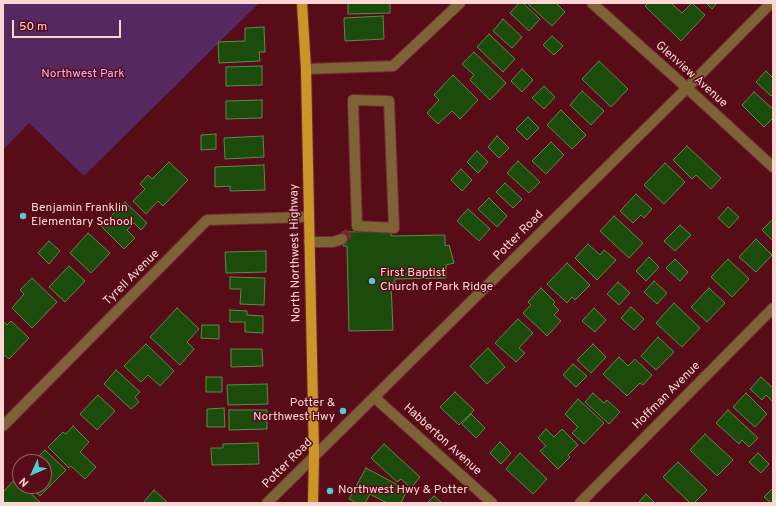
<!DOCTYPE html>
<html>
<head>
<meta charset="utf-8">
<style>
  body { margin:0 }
  #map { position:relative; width:776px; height:506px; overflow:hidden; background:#580c17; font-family:Overpass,sans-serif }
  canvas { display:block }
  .frame { position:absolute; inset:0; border:4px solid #fcd6d5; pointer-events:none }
  .north { position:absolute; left:12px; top:454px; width:40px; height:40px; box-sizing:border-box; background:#580c17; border:1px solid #9a5d63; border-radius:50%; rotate:225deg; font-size:11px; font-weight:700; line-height:16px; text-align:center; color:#fcd6d5 }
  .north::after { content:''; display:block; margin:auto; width:14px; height:18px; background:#51ccd2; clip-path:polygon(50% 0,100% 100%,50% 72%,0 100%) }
  .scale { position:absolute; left:12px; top:20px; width:109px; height:18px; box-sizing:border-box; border:2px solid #fcd6d5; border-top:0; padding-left:5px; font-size:12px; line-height:14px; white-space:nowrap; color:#fcd6d5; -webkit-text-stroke:3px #580c17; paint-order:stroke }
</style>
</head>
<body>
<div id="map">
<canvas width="776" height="506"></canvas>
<div class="frame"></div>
<div class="north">N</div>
<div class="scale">50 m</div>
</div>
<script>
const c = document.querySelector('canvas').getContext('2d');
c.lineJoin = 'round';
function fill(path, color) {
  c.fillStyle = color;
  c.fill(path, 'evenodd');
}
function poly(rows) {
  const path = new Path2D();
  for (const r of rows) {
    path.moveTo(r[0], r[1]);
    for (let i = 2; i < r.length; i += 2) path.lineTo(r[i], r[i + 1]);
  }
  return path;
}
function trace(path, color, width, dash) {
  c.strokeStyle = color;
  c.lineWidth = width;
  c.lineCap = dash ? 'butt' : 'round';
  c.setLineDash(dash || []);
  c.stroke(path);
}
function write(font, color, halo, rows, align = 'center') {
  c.font = font + ' Overpass,sans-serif';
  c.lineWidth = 3;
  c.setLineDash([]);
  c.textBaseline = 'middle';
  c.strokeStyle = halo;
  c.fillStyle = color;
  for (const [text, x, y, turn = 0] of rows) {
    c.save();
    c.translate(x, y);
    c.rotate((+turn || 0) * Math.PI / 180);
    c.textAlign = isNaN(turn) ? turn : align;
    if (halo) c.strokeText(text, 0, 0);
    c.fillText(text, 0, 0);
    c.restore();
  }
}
const green = poly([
  [3,3,259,3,84,176,29,123,3,150]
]);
const building = poly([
  [348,3,390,3,390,13,348,14,348,3],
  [519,3,523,3,540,19,529,31,510,13,519,3],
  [527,3,556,3,565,12,552,26,527,3],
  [648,3,671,3,682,13,692,3,705,15,681,41,645,6,648,3],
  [706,3,717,3,712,9,706,3],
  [383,16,384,39,345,41,344,18,383,16],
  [503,19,522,37,512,48,493,31,503,19],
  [264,27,265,52,259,52,260,61,219,63,218,42,245,41,245,28,264,27],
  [489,34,515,59,503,72,477,47,489,34],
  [552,36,563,46,554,55,543,45,552,36],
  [474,52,506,83,490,100,470,80,474,75,462,64,474,52],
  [599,61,628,89,611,107,582,79,599,61],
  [262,66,262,85,226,86,226,67,262,66],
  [522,69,533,80,522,92,511,81,522,69],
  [766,71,773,78,773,95,771,96,756,82,766,71],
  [453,75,478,100,460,119,452,111,438,124,427,113,439,100,434,95,453,75],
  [544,86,555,97,544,109,532,98,544,86],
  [582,91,604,111,591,125,570,105,582,91],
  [754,92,773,109,773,118,764,127,742,105,754,92],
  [262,100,262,118,226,119,226,101,262,100],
  [561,110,586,135,572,149,547,125,561,110],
  [528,117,539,128,527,140,516,129,528,117],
  [216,134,216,149,201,150,201,135,216,134],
  [263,136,264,157,225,159,224,138,263,136],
  [497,136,509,148,499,158,488,147,497,136],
  [551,142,564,155,546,174,532,161,551,142],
  [687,146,721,178,711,189,696,175,692,179,673,160,687,146],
  [477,151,488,162,478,173,467,162,477,151],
  [518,161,540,182,529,193,507,173,518,161],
  [169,162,188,180,163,206,158,201,146,214,133,201,145,189,140,184,148,175,152,179,169,162],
  [665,163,685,182,664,204,644,185,665,163],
  [264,165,265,190,230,191,230,186,215,187,215,167,264,165],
  [461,169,472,180,462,191,451,180,461,169],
  [505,183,522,199,513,208,496,192,505,183],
  [636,194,652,209,644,218,641,215,633,223,620,211,636,194],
  [489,198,507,216,497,227,478,209,489,198],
  [125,202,147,223,141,230,134,223,127,230,135,238,124,249,101,226,125,202],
  [728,207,739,217,729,228,718,218,728,207],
  [468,209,490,229,479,241,457,221,468,209],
  [614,216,643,243,629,258,600,231,614,216],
  [773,219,773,241,762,230,773,219],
  [680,225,691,235,675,251,664,241,680,225],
  [391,231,391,236,445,235,445,246,449,245,454,263,446,265,446,278,395,279,395,283,391,283,393,330,349,331,347,246,343,246,342,232,391,231],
  [88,233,110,253,91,273,70,253,88,233],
  [756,239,772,255,756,272,739,257,756,239],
  [49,241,60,251,49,264,38,253,49,241],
  [588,244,600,255,604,250,616,260,597,280,575,258,588,244],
  [266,251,266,272,226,273,225,252,266,251],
  [649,257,659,267,646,281,636,271,649,257],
  [675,259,688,272,680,281,666,268,675,259],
  [728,259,749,279,732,297,711,277,728,259],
  [567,263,590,285,575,300,572,297,567,303,547,284,567,263],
  [69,266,85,281,65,302,49,287,69,266],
  [230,277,265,278,264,305,240,304,241,289,230,289,230,277],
  [32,278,57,302,32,328,12,308,24,294,20,290,32,278],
  [654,281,667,293,657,304,644,292,654,281],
  [618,282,630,293,619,305,607,294,618,282],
  [541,288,555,302,553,304,559,310,554,315,561,321,547,336,523,313,531,305,528,302,541,288],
  [709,288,725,303,707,322,691,307,709,288],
  [674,303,700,328,682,347,656,323,674,303],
  [631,307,644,319,634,330,621,318,631,307],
  [177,308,199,329,187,342,194,349,180,365,150,337,177,308],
  [594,308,606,320,595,332,582,321,594,308],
  [230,310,247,311,247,315,263,316,263,333,245,332,245,322,230,322,230,310],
  [518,319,533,333,519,348,525,353,516,362,495,343,518,319],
  [3,321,7,325,11,321,29,338,9,359,3,354,3,321],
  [202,325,219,325,219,339,201,338,202,325],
  [658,337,674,352,656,370,641,356,658,337],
  [146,344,174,371,160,386,148,375,141,382,124,366,146,344],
  [593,344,606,357,591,373,577,360,593,344],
  [488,348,505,367,487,384,470,366,488,348],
  [231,349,262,349,263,366,231,367,231,349],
  [619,357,628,366,635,359,652,375,643,385,640,383,627,396,603,374,619,357],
  [573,364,587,376,576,387,563,375,573,364],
  [116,370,140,392,135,397,139,402,131,409,104,384,116,370],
  [206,377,222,377,222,392,206,392,206,377],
  [761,377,773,388,773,402,766,395,762,400,750,389,761,377],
  [267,384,268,404,228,405,227,385,267,384],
  [455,392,474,410,459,425,440,407,455,392],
  [593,393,604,403,607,400,620,412,609,424,585,402,593,393],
  [746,393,767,414,755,427,733,407,746,393],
  [98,395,115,411,97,430,80,414,98,395],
  [578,399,604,423,584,444,572,433,578,427,565,414,578,399],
  [224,408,225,427,207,427,207,409,224,408],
  [229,410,267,410,267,429,229,430,229,410],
  [728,410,758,438,749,447,742,440,739,444,716,423,728,410],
  [471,414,485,428,476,438,462,424,471,414],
  [73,426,89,442,80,452,96,467,85,479,71,466,69,468,48,447,63,432,66,434,73,426],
  [546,429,554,437,562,429,578,445,568,455,570,457,558,469,540,451,546,446,538,438,546,429],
  [705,434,733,460,717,476,690,450,705,434],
  [500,442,511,453,501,464,490,453,500,442],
  [258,443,259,464,212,465,211,448,223,448,223,444,258,443],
  [384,444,420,477,411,488,401,479,397,482,371,458,384,444],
  [45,450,66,470,40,496,30,486,44,486,44,462,33,462,45,450],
  [520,453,547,479,533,494,506,469,520,453],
  [758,453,769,464,761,473,749,462,758,453],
  [678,462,707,490,694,503,690,503,663,477,678,462],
  [366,468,407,490,401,503,387,503,370,494,365,503,357,503,349,499,366,468],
  [15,479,20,483,20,486,23,486,41,503,3,503,3,492,15,479],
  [773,488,773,503,771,503,764,497,773,488],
  [154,490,168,503,143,503,154,490],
  [646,494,655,503,638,503,646,494],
  [434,496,442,503,427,503,434,496]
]);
const minorTunnel = poly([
  [342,239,350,232]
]);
const minor = poly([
  [592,3,687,88,773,167],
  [306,69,393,66,460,3],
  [353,100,389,101,394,228,357,226,353,100],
  [309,242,333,242,342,239],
  [374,397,492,503],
  [3,426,207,220,308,217],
  [267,503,687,88,771,3],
  [580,503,773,308]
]);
const major = poly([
  [302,3,306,69,314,456,313,503]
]);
const markers = [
  [23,216,4,"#51ccd2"],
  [372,281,4,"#51ccd2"],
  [343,411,4,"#51ccd2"],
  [330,491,4,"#51ccd2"]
];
const parkNames = [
  ["Northwest Park",83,75]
];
const streetNames = [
  ["Glenview Avenue",691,75,42],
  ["Potter Road",519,236,-45],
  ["North Northwest Highway",296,253,-91],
  ["Tyrell Avenue",132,278,-45],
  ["Hoffman Avenue",667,396,-45],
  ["Habberton Avenue",442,440,42],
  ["Potter Road",288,464,-45]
];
const poiNames = [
  ["Benjamin Franklin",31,209],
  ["Elementary School",31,223],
  ["First Baptist",380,274],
  ["Church of Park Ridge",380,288],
  ["Potter &",335,404,"right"],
  ["Northwest Hwy",335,418,"right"],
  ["Northwest Hwy & Potter",338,491]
];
fill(green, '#55285f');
fill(building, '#1b4c0c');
trace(building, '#598c4d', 1);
trace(minorTunnel, '#712a34', 10, [10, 5]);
trace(minor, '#722c35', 12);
trace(major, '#722c35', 12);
trace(minor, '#7d6335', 10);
trace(major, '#cc9527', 10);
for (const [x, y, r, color] of markers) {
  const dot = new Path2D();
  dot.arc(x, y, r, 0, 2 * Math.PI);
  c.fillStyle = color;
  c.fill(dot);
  trace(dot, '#580c17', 1.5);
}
write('12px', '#ebb3f9', '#580c17', parkNames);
write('12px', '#fcd6d5', '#580c17', streetNames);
write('12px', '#fcd6d5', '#580c17', poiNames, 'left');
</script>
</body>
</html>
